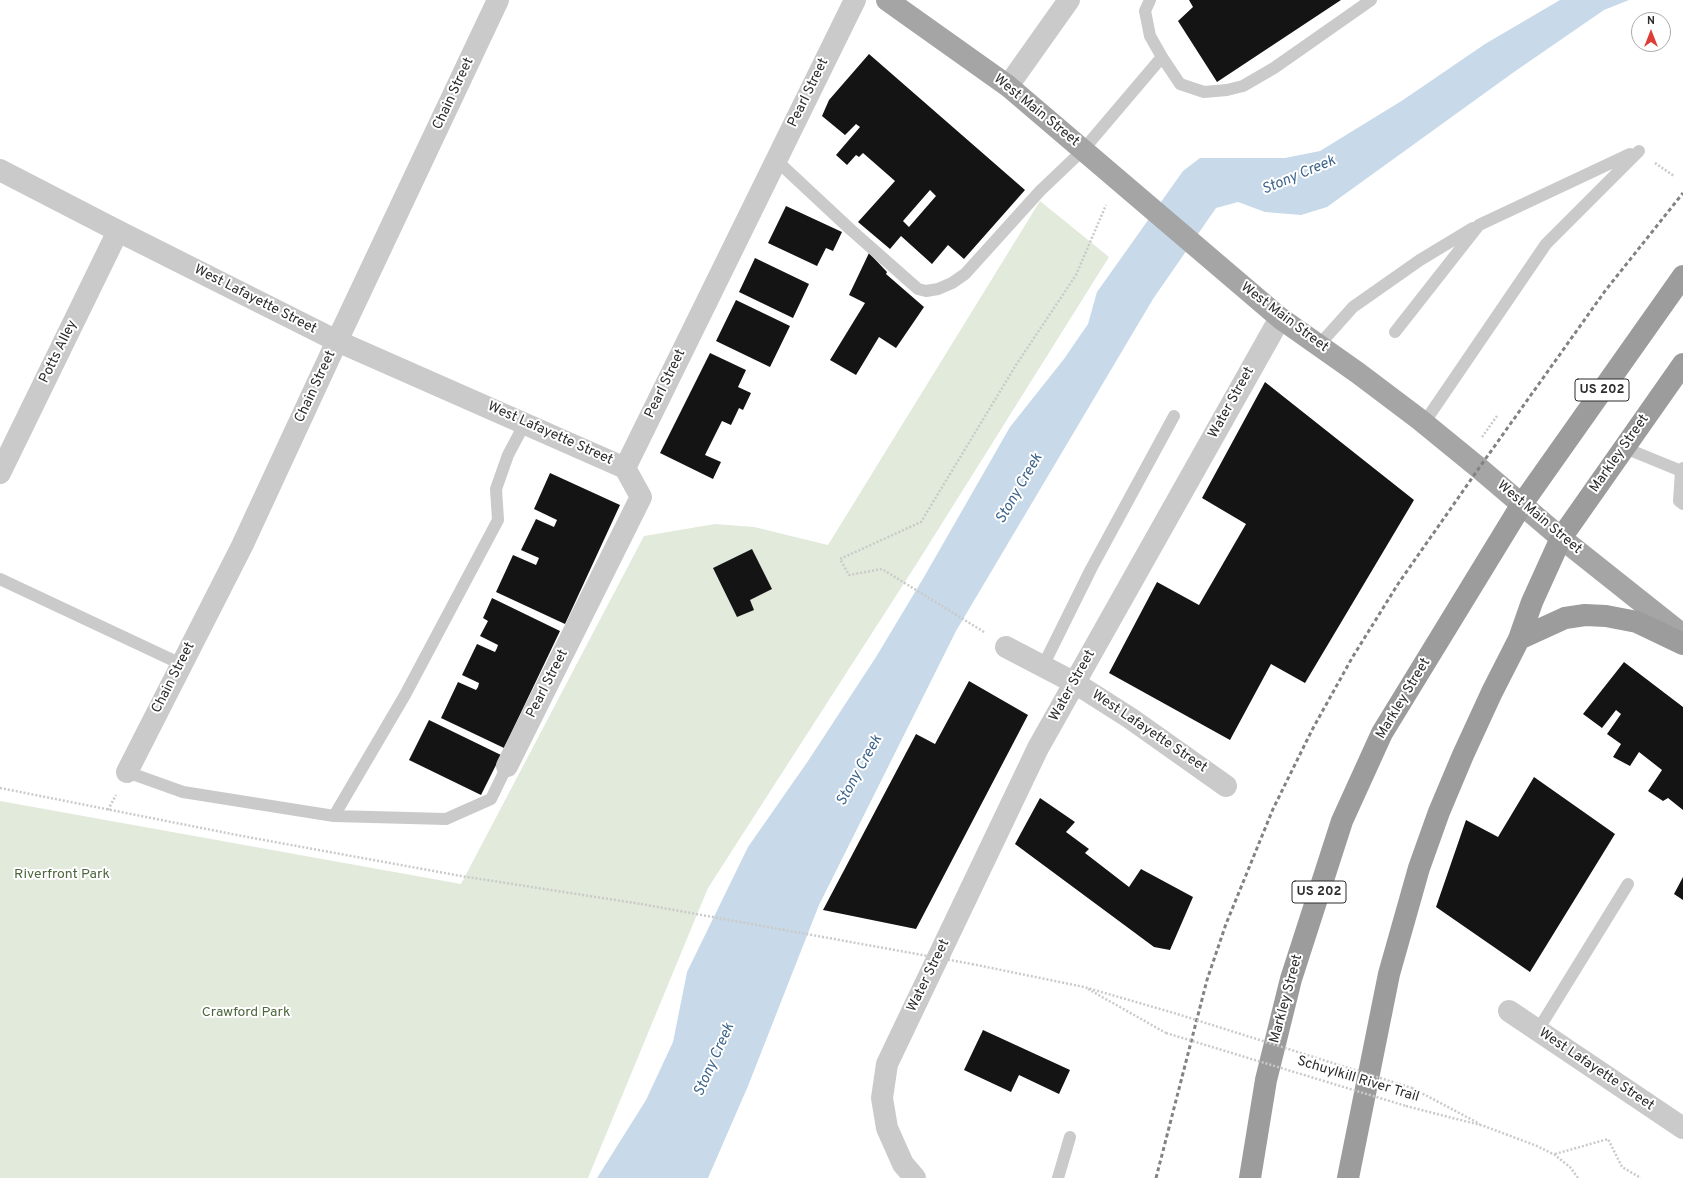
<!DOCTYPE html>
<html>
<head>
<meta charset="utf-8">
<style>
  body { margin:0 }
  #map { position:relative; width:1683px; height:1178px; overflow:hidden; background:#fff; font-family:Overpass,sans-serif }
  canvas { display:block }
  .north { position:absolute; left:1631px; top:12px; width:40px; height:40px; box-sizing:border-box; background:#fff; border:1px solid #ababab; border-radius:50%; rotate:0deg; font-size:11px; font-weight:700; line-height:16px; text-align:center; color:#2d2d2d }
  .north::after { content:''; display:block; margin:auto; width:14px; height:18px; background:#dd3c37; clip-path:polygon(50% 0,100% 100%,50% 72%,0 100%) }
</style>
</head>
<body>
<div id="map">
<canvas width="1683" height="1178"></canvas>
<div class="north">N</div>
</div>
<script>
const c = document.querySelector('canvas').getContext('2d');
c.lineJoin = 'round';
function fill(path, color) {
  c.fillStyle = color;
  c.fill(path, 'evenodd');
}
function poly(rows) {
  const path = new Path2D();
  for (const r of rows) {
    path.moveTo(r[0], r[1]);
    for (let i = 2; i < r.length; i += 2) path.lineTo(r[i], r[i + 1]);
  }
  return path;
}
function trace(path, color, width, dash) {
  c.strokeStyle = color;
  c.lineWidth = width;
  c.lineCap = dash ? 'butt' : 'round';
  c.setLineDash(dash || []);
  c.stroke(path);
}
function write(font, color, halo, rows, align = 'center') {
  c.font = font + ' Overpass,sans-serif';
  c.lineWidth = 4;
  c.setLineDash([]);
  c.textBaseline = 'middle';
  c.strokeStyle = halo;
  c.fillStyle = color;
  for (const [text, x, y, turn = 0] of rows) {
    c.save();
    c.translate(x, y);
    c.rotate((+turn || 0) * Math.PI / 180);
    c.textAlign = isNaN(turn) ? turn : align;
    if (halo) c.strokeText(text, 0, 0);
    c.fillText(text, 0, 0);
    c.restore();
  }
}
const green = poly([
  [1040,201,1109,257,919,560,708,888,588,1178,0,1178,0,801,461,884,644,536,715,524,754,527,828,545]
]);
const water = poly([
  [1560,0,1629,0,1604,10,1514,72,1327,207,1301,215,1265,212,1238,202,1216,208,1153,299,956,631,819,905,748,1086,708,1178,597,1178,646,1100,673,1042,687,972,748,847,808,761,876,657,924,577,1010,427,1064,359,1088,324,1097,292,1183,171,1200,158,1285,158,1320,151,1403,100,1485,44]
]);
const building = poly([
  [1189,0,1341,0,1217,82,1178,21,1193,7],
  [869,54,1025,190,964,259,948,245,932,264,901,236,890,249,858,222,895,181,863,153,859,157,856,155,847,165,836,155,860,127,856,124,845,135,822,116,829,100],
  [930,190,936,196,909,227,903,221],
  [786,206,842,232,833,251,826,248,817,266,768,243],
  [869,253,887,272,886,274,924,307,896,348,879,337,856,375,830,360,865,303,849,295],
  [755,258,809,284,793,318,739,292],
  [736,300,790,326,770,367,716,341],
  [710,353,746,370,738,387,751,393,743,410,739,408,731,425,722,421,705,455,721,462,713,479,660,453],
  [1265,382,1414,500,1305,683,1271,664,1230,740,1109,673,1157,582,1199,605,1246,524,1202,498],
  [550,473,620,505,565,624,496,592,513,555,536,565,539,558,521,550,536,519,554,527,557,520,534,509],
  [752,549,772,589,750,600,754,610,737,617,713,568],
  [492,598,560,631,504,748,441,718,458,682,476,690,478,687,479,683,462,675,477,644,495,652,497,648,498,645,480,636,488,621,483,618],
  [1624,662,1683,707,1683,810,1668,798,1663,801,1648,791,1662,770,1639,752,1630,766,1613,757,1621,744,1607,734,1621,714,1616,710,1602,728,1583,714],
  [969,681,1028,715,916,929,823,910,916,734,935,744],
  [429,720,501,755,481,795,409,760],
  [1534,777,1615,834,1530,972,1436,907,1466,820,1498,837],
  [1040,798,1075,822,1066,832,1089,849,1085,853,1129,887,1141,869,1193,897,1170,950,1154,947,1015,844],
  [1683,877,1683,900,1674,894],
  [983,1030,1070,1070,1059,1094,1019,1075,1011,1092,964,1070]
]);
const path = poly([
  [1655,163,1674,176],
  [1482,437,1497,416],
  [984,632,882,569,849,575,840,559,921,522,1016,365,1076,275,1106,205],
  [0,788,242,836,461,876,641,904],
  [108,810,116,795],
  [972,964,1084,987,1174,1013],
  [1088,989,1166,1033],
  [1412,1088,1480,1124],
  [1406,1106,1484,1126,1537,1146,1555,1155,1570,1167,1578,1178],
  [1555,1154,1608,1139,1622,1167,1641,1178]
]);
const service = poly([
  [1150,0,1145,11,1150,36,1162,57,1180,84,1204,92,1227,90,1243,86,1274,68,1371,0],
  [776,160,850,229,918,289,926,291,938,289,952,283,965,274,1040,191,1083,150,1162,57],
  [1395,332,1479,225,1630,154],
  [1319,345,1353,307,1420,260,1473,228],
  [1424,423,1546,244,1639,151],
  [1625,448,1681,471],
  [1683,468,1681,471,1679,501,1683,504],
  [0,579,181,664],
  [1043,666,1091,569,1174,416],
  [127,772,183,792,334,816,446,819,491,799,507,766],
  [334,816,405,695,498,520,496,489,508,455,525,423],
  [1538,1030,1628,884],
  [1058,1178,1070,1137]
]);
const minor = poly([
  [1008,86,1069,0],
  [0,170,118,231,337,341,625,468],
  [625,468,855,0],
  [0,473,118,231],
  [1006,647,1075,683,1130,718,1226,786],
  [507,766,641,497,625,468],
  [127,772,242,546,337,341,498,0],
  [1509,1011,1683,1128],
  [915,1178,903,1164,887,1128,882,1098,887,1064,1038,748,1280,318]
]);
const primary = poly([
  [887,0,1008,86,1280,318,1358,373,1419,419,1479,468,1561,538,1683,635]
]);
const trunk = poly([
  [1519,639,1565,618,1585,615,1606,616,1637,622,1683,644],
  [1250,1178,1266,1080,1291,979,1342,821,1382,733,1522,504,1683,276],
  [1348,1178,1389,974,1419,868,1439,812,1463,755,1492,692,1519,639,1532,602,1561,538,1683,364]
]);
const rail = poly([
  [1156,1178,1207,980,1226,924,1273,809,1312,730,1352,658,1398,584,1479,468,1605,291,1683,193]
]);
const pathBridge = poly([
  [641,904,972,964],
  [1174,1013,1412,1088],
  [1166,1033,1406,1106]
]);
const shields = [
  [1602,390,54],
  [1319,892,54]
];
const shieldNames = [
  ["US 202",1602,390],
  ["US 202",1319,892]
];
const streetNames = [
  ["Pearl Street",809,93,-64],
  ["Chain Street",454,94,-65],
  ["West Main Street",1036,111,39],
  ["West Lafayette Street",255,300,27],
  ["West Main Street",1284,318,37],
  ["Potts Alley",59,352,-64],
  ["Pearl Street",666,384,-64],
  ["Chain Street",316,387,-65],
  ["Water Street",1232,403,-61],
  ["West Lafayette Street",550,434,24],
  ["Markley Street",1620,454,-55],
  ["West Main Street",1539,518,40],
  ["Chain Street",174,678,-63],
  ["Pearl Street",548,684,-63],
  ["Water Street",1073,686,-61],
  ["Markley Street",1404,699,-59],
  ["West Lafayette Street",1149,732,34],
  ["Water Street",929,976,-64],
  ["Markley Street",1287,999,-75],
  ["West Lafayette Street",1596,1070,34],
  ["Schuylkill River Trail",1358,1080,17]
];
const parkNames = [
  ["Riverfront Park",62,875],
  ["Crawford Park",246,1013]
];
const waterNames = [
  ["Stony Creek",1299,176,-23],
  ["Stony Creek",1020,489,-60],
  ["Stony Creek",860,771,-61],
  ["Stony Creek",715,1060,-66]
];
fill(green, '#e2eadb');
fill(water, '#c8d9e9');
fill(building, '#141414');
trace(path, '#cacaca', 2.5, [2, 2]);
trace(service, '#cacaca', 12);
trace(minor, '#cacaca', 22);
trace(primary, '#a5a5a5', 22);
trace(trunk, '#9c9c9c', 22);
trace(rail, '#828282', 3, [4, 3]);
trace(pathBridge, '#cacaca', 2.5, [2, 2]);
for (const [x, y, w] of shields) {
  const box = new Path2D();
  box.roundRect(x - w / 2, y - 11, w, 22, 3);
  c.fillStyle = '#fff';
  c.fill(box);
  trace(box, '#2d2d2d', 1);
}
write('bold 13px', '#2d2d2d', null, shieldNames);
write('14px', '#2d2d2d', '#fff', streetNames);
write('14px', '#4c663d', '#fff', parkNames);
write('italic 15px', '#3f658b', '#fff', waterNames);
</script>
</body>
</html>
